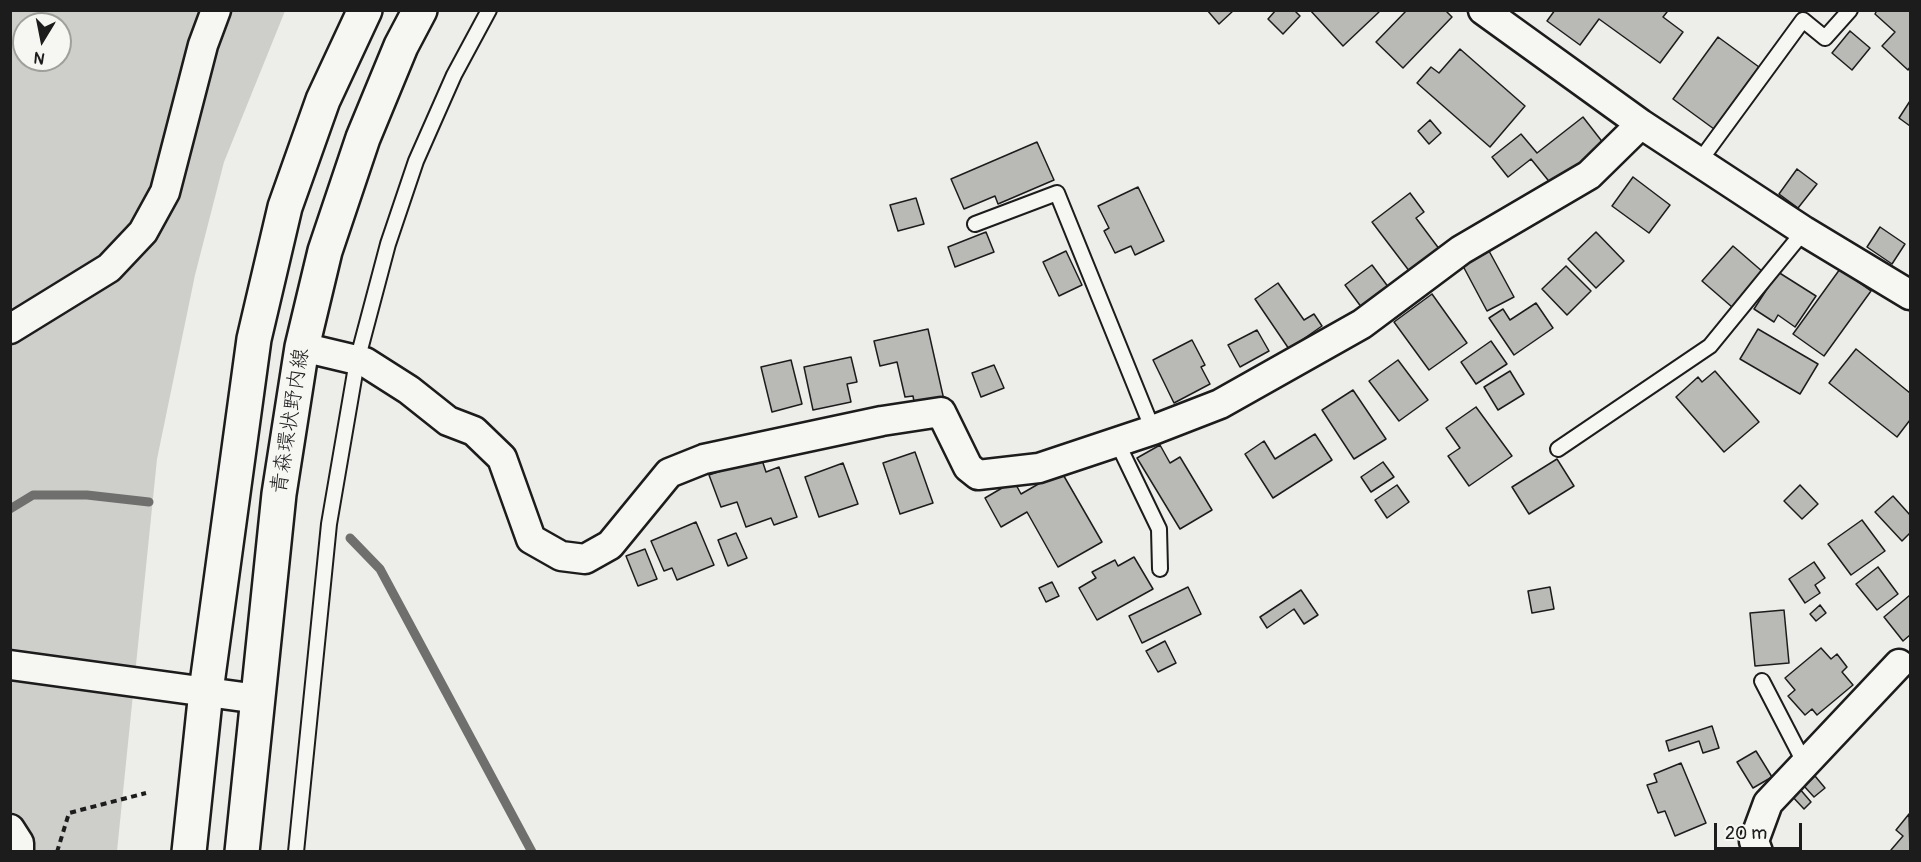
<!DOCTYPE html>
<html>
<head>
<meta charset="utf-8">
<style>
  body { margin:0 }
  #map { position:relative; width:1921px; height:862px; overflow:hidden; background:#edede9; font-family:Pangolin,sans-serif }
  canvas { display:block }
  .frame { position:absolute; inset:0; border:12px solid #1c1c1c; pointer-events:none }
  .north { position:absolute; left:12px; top:12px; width:60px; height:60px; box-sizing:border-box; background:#f6f6f2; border:2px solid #9f9f9c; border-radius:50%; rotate:190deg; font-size:16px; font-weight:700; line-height:24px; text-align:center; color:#1c1c1c }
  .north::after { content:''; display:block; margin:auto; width:21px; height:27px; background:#1c1c1c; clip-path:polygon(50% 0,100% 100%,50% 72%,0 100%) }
  .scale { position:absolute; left:1714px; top:823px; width:88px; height:27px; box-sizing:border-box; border:3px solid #1c1c1c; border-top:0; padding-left:8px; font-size:18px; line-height:21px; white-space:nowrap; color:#1c1c1c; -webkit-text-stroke:4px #f6f6f2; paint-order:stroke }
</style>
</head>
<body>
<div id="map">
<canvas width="1921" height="862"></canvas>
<div class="frame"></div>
<div class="north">N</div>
<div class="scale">20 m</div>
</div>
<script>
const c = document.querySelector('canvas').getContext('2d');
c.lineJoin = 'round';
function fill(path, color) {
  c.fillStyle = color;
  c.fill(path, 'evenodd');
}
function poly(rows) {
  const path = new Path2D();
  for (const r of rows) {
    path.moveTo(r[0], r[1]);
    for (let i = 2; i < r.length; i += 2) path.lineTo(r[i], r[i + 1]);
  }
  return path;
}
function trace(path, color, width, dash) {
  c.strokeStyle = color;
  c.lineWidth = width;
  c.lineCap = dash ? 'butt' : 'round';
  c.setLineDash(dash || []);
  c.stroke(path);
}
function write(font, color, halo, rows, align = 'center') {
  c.font = font + ' Pangolin,"Klee One",sans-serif';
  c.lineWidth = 4.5;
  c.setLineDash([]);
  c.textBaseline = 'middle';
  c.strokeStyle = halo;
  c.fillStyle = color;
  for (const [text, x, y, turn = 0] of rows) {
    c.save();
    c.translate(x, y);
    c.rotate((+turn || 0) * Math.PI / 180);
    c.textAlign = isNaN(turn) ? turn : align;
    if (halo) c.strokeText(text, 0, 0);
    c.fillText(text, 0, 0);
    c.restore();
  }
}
const green = poly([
  [10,11,285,11,224,162,195,275,157,459,117,851,11,851],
  [24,24,60,24,60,60,24,60]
]);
const stream = poly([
  [10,509,33,495,87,495,149,502],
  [350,538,380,569,532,852]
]);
const building = poly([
  [1207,10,1234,10,1219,24,1207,10],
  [1276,10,1294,10,1300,16,1283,34,1268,19,1276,10],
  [1310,10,1377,10,1379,12,1343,46,1310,10],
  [1407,10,1445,10,1452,17,1403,68,1376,42,1407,10],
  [1555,10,1665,10,1667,12,1663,17,1683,32,1660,63,1599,19,1580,45,1547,21,1555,10],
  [1877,10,1910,10,1910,67,1908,70,1882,46,1895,32,1875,14,1877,10],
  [1850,31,1870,48,1852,70,1832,53,1850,31],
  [1718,37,1759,67,1714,129,1673,99,1718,37],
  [1460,49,1525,106,1490,147,1417,83,1431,67,1439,73,1460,49],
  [1910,101,1910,126,1899,118,1910,101],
  [1583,117,1604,144,1552,185,1531,159,1508,177,1492,157,1521,134,1537,153,1583,117],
  [1430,120,1441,133,1429,144,1418,131,1430,120],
  [1037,142,1054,180,998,204,995,196,964,209,951,179,1037,142],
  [1797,169,1817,184,1798,208,1779,194,1797,169],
  [1633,177,1670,205,1649,233,1612,206,1633,177],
  [1138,187,1164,241,1135,255,1131,246,1115,253,1104,231,1109,228,1098,206,1138,187],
  [1410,193,1424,212,1416,218,1440,250,1410,272,1372,222,1410,193],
  [916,198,924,224,898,231,890,205,916,198],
  [1880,227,1905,244,1892,264,1867,247,1880,227],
  [986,232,994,252,955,267,948,247,986,232],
  [1596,232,1624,261,1596,288,1568,259,1596,232],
  [1733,246,1763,272,1732,307,1702,281,1733,246],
  [1066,251,1082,285,1059,296,1043,262,1066,251],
  [1489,251,1514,297,1487,311,1463,266,1489,251],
  [1372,265,1389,288,1362,308,1345,285,1372,265],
  [1566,266,1591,291,1567,315,1542,289,1566,266],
  [1840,269,1871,291,1824,356,1793,334,1840,269],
  [1778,272,1816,296,1795,327,1778,315,1774,322,1754,309,1778,272],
  [1278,283,1304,320,1314,314,1322,326,1289,349,1255,299,1278,283],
  [1432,294,1467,343,1429,370,1394,322,1432,294],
  [1536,303,1553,328,1514,355,1489,318,1503,309,1510,320,1536,303],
  [928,329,944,400,915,407,913,396,905,397,897,362,880,366,874,341,928,329],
  [1758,329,1818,364,1800,394,1740,359,1758,329],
  [1257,330,1269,351,1240,367,1228,345,1257,330],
  [1192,340,1205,365,1201,367,1210,384,1174,403,1153,360,1192,340],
  [1491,341,1507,364,1476,384,1461,362,1491,341],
  [1856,349,1910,393,1910,420,1897,437,1829,383,1856,349],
  [851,357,857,382,847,384,851,402,813,410,804,367,851,357],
  [791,360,802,404,772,412,761,367,791,360],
  [1398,360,1428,400,1399,421,1369,381,1398,360],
  [994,365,1004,388,981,397,972,373,994,365],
  [1510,371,1524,394,1498,410,1484,387,1510,371],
  [1715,371,1759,422,1724,452,1676,397,1698,377,1702,382,1715,371],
  [1353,390,1386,439,1354,459,1322,410,1353,390],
  [1476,407,1512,456,1469,486,1448,456,1460,448,1446,428,1476,407],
  [1315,434,1332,460,1273,498,1245,454,1264,441,1275,459,1315,434],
  [1160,445,1170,463,1180,457,1212,510,1180,529,1137,458,1160,445],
  [915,452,933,503,900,514,883,463,915,452],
  [761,457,766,472,779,467,797,517,774,525,771,518,746,527,737,502,721,507,709,475,761,457],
  [1557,459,1574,486,1529,514,1512,487,1557,459],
  [1383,462,1394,477,1371,492,1361,477,1383,462],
  [843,463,858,504,819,517,805,477,843,463],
  [1061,471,1102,542,1058,567,1027,512,1001,527,985,498,1014,481,1021,494,1061,471],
  [1397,485,1409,502,1387,518,1375,500,1397,485],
  [1800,485,1818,504,1802,519,1784,501,1800,485],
  [1893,496,1910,515,1910,533,1902,541,1875,512,1893,496],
  [1862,520,1885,551,1851,575,1828,544,1862,520],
  [696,522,714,565,677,580,672,568,664,571,651,541,696,522],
  [736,533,747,558,728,566,718,540,736,533],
  [645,549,657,579,638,586,626,556,645,549],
  [1134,557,1153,589,1097,620,1079,588,1096,578,1092,572,1115,560,1118,566,1134,557],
  [1814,562,1825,578,1815,585,1820,593,1805,603,1789,579,1814,562],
  [1878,567,1898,594,1877,610,1856,584,1878,567],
  [1052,582,1059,596,1046,602,1039,588,1052,582],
  [1188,587,1201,614,1142,643,1129,616,1188,587],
  [1550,587,1554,609,1532,613,1528,591,1550,587],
  [1301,590,1318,615,1304,624,1294,609,1267,628,1260,617,1301,590],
  [1910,595,1910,635,1903,641,1884,617,1910,595],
  [1820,605,1826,613,1816,621,1810,614,1820,605],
  [1784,610,1789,663,1755,666,1750,613,1784,610],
  [1165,641,1176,663,1158,672,1146,651,1165,641],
  [1821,648,1831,659,1837,654,1847,667,1842,672,1853,685,1817,715,1812,709,1805,715,1788,696,1795,690,1785,678,1821,648],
  [1712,726,1719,748,1703,753,1699,741,1669,751,1666,741,1712,726],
  [1756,751,1772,777,1753,788,1737,762,1756,751],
  [1681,763,1706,823,1675,836,1665,811,1658,813,1647,785,1657,782,1654,774,1681,763],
  [1815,776,1825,788,1814,797,1804,786,1815,776],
  [1799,788,1811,802,1804,809,1791,795,1799,788],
  [1909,814,1910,852,1893,852,1891,850,1903,836,1896,830,1909,814]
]);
const path = poly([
  [57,852,69,813,146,793]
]);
const lane = poly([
  [1699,162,1803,20,1825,38,1850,10],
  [975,224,1057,193,1153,430],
  [1117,442,1159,529,1160,569],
  [1558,449,1710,346,1804,231],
  [1762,681,1805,764],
  [296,852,329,524,357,361,388,244,416,161,454,75,489,10]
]);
const street = poly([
  [1483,10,1641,124,1804,231,1910,295],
  [10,329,109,268,143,232,165,192,203,45,216,10],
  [302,347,365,362,409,390,448,421,474,431,502,458,531,539,561,556,585,559,610,545,669,473,704,459,882,421,941,412,968,467,978,475,1039,468,1153,430,1220,404,1362,324,1461,250,1589,175,1641,124],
  [10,665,258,699],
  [10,829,19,843,19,852],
  [1758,852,1754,841,1768,803,1899,664]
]);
const primary = poly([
  [189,852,206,691,254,339,285,207,323,100,365,10],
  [242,852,279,494,302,347,325,251,363,138,401,46,420,10]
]);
const streetNames = [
  ["青森環状野内線",291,421,-81]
];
fill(green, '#cececb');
trace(stream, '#6f6f6d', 9);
fill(building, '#b9b9b6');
trace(building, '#1c1c1c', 1.5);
trace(lane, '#1c1c1c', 18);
trace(street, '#1c1c1c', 33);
trace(primary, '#1c1c1c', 38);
trace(path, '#1c1c1c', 4, [6, 4.5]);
trace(lane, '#f6f6f2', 14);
trace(street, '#f6f6f2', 28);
trace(primary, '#f6f6f2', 33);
write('21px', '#1c1c1c', '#f6f6f2', streetNames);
</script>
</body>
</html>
